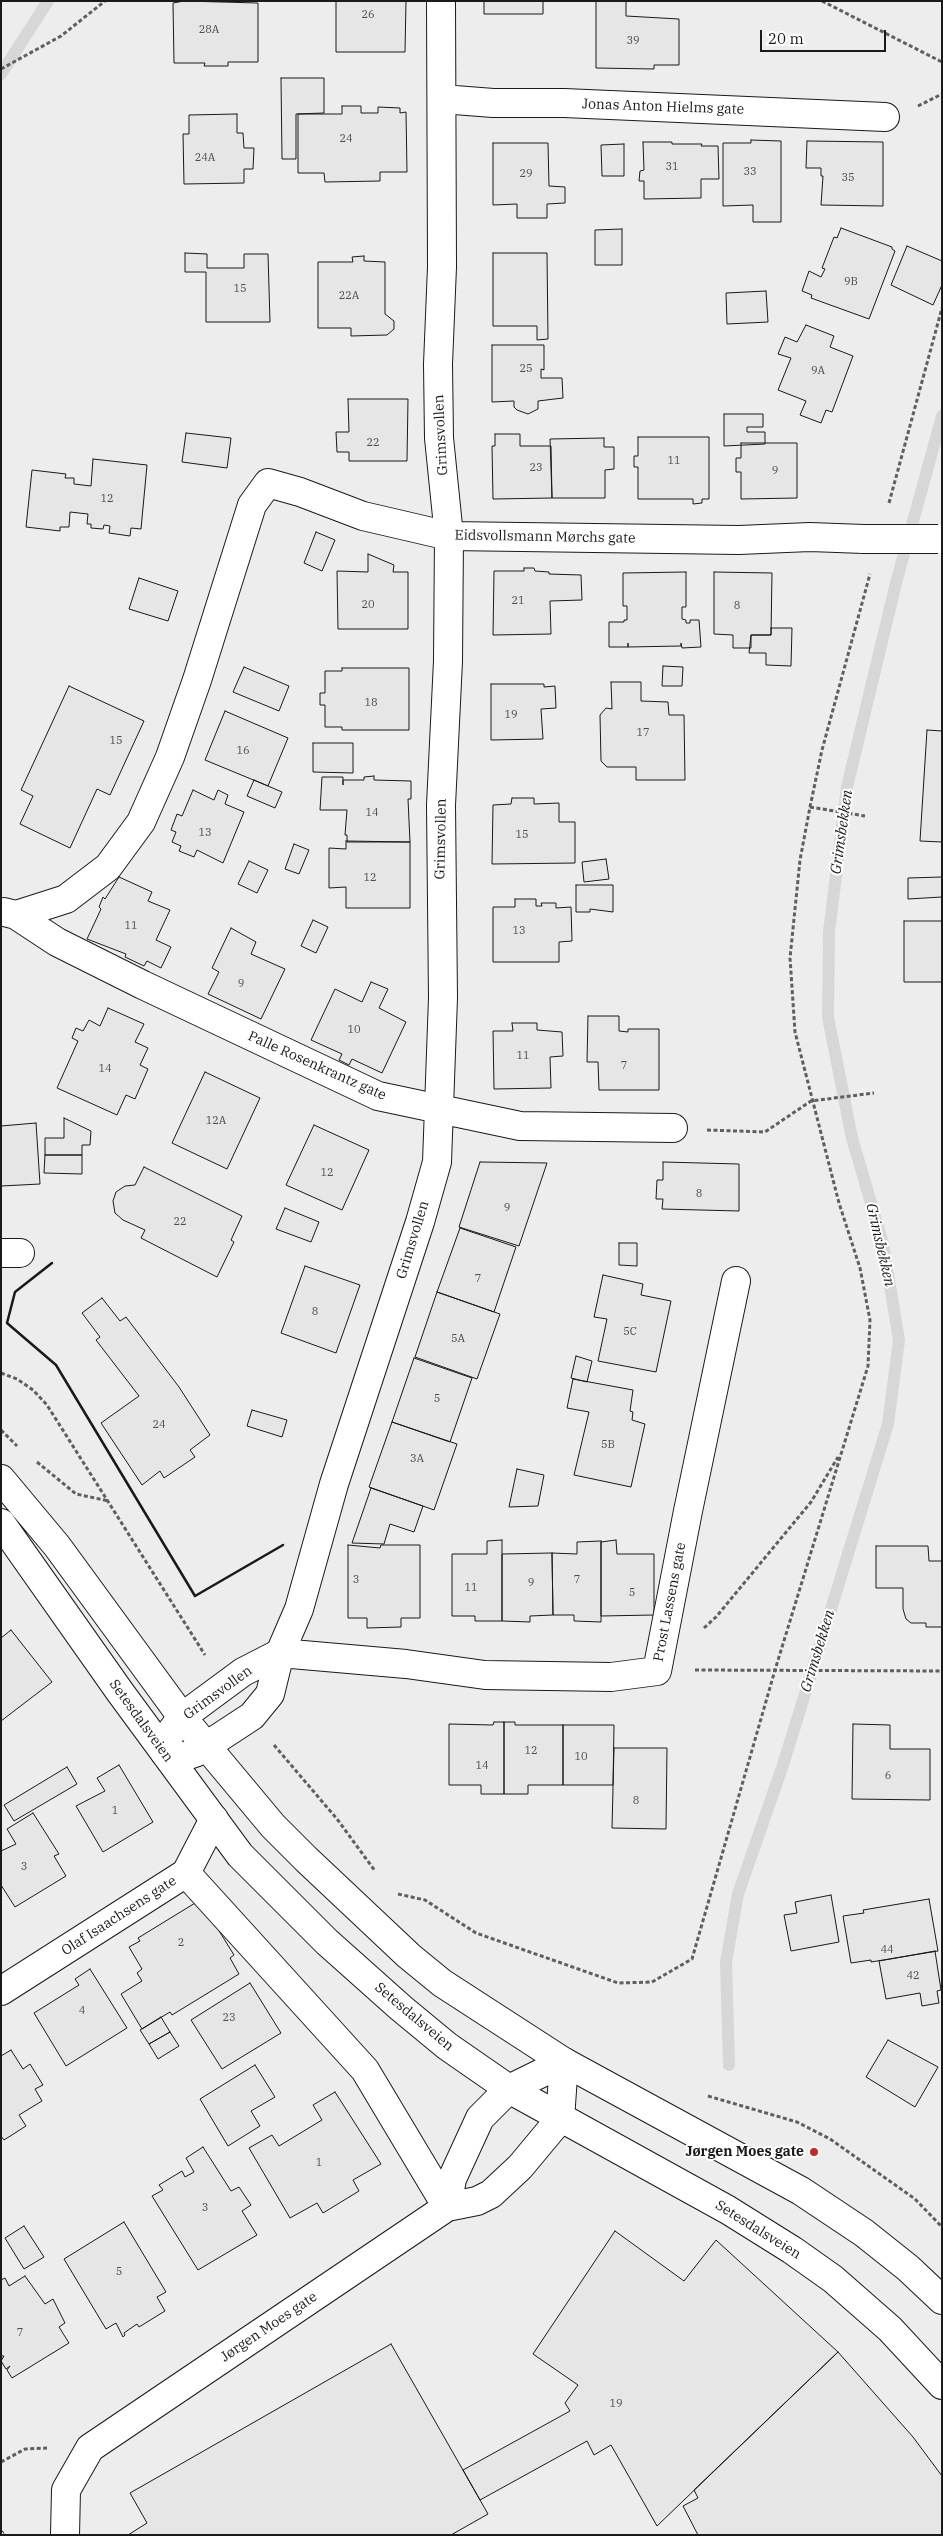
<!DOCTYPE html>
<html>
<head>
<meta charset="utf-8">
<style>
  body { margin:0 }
  #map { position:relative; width:943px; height:2536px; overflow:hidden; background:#fff; font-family:"IBM Plex Serif",serif }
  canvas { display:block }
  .frame { position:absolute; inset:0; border:2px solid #1a1a1a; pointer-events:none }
  .scale { position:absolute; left:760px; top:30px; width:126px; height:22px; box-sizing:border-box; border:2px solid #1a1a1a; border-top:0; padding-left:6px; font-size:15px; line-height:18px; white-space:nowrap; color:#1a1a1a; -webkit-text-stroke:4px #fff; paint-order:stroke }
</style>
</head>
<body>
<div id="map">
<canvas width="943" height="2536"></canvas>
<div class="frame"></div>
<div class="scale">20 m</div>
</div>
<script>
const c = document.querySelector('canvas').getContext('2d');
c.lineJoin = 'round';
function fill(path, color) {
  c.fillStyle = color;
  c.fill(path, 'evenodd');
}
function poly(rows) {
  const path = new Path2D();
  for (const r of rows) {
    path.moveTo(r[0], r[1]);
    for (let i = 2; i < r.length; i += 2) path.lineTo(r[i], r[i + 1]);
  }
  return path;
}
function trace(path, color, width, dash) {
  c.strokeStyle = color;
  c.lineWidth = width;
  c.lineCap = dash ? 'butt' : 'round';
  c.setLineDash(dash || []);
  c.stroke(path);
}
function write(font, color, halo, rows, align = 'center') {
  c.font = font + ' "IBM Plex Serif",serif';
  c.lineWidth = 4;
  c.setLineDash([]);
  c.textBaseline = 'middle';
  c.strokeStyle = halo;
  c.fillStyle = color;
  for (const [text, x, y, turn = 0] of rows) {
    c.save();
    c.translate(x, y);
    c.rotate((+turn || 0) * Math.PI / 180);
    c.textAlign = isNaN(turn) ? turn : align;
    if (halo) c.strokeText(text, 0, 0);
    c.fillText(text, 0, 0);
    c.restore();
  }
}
const green = poly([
  [1,1,942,1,942,2535,1,2535,1,1]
]);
const stream = poly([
  [1,74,48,1],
  [729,2065,726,1962,738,1894,783,1765,888,1424,899,1340,883,1244,852,1138,828,1017,829,932,847,787,896,583,942,416]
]);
const building = poly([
  [184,1,258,3,258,62,228,62,228,66,204,66,205,63,174,63,173,3,184,1],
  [336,1,406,1,405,52,336,52,336,1],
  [484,1,543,1,543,14,484,14,484,1],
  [596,1,626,1,626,16,679,19,679,65,654,65,654,69,596,68,596,1],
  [281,78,324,78,324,113,296,114,296,159,282,159,281,78],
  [342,106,361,106,361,113,378,113,378,107,400,108,400,113,406,112,407,172,380,172,380,181,325,182,324,173,298,173,298,114,342,114,342,106],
  [237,114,237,133,243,133,244,148,254,148,253,169,244,169,244,183,184,184,183,134,189,134,189,115,237,114],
  [751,140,781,141,781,222,753,222,753,205,723,206,723,143,751,143,751,140],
  [807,141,883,142,883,206,821,205,823,176,821,176,821,168,806,168,807,141],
  [643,142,672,142,672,144,702,144,701,146,718,146,719,179,701,179,701,198,644,199,644,181,639,181,640,171,644,170,643,142],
  [493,143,548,143,549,186,565,187,565,203,547,204,547,218,517,218,517,204,493,205,493,143],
  [624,144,624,176,602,176,601,145,624,144],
  [841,228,892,247,892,249,895,251,869,319,811,298,812,295,802,291,809,271,821,277,825,269,822,268,834,237,837,238,841,228],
  [622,229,622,265,595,265,595,230,622,229],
  [907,246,942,261,942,285,933,305,891,285,907,246],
  [185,253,207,254,207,268,244,268,244,254,268,254,270,322,206,322,206,272,185,272,185,253],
  [493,253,547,253,548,339,537,340,537,326,493,326,493,253],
  [364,256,364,261,385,262,385,314,394,321,394,329,387,335,351,336,351,328,318,328,318,262,353,262,352,257,364,256],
  [766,291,768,322,727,324,726,293,766,291],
  [806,325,834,336,830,347,853,356,832,412,826,410,821,423,800,415,806,401,778,390,791,358,778,354,785,337,797,342,806,325],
  [492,345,544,345,544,370,541,369,541,378,562,378,563,398,538,401,538,409,528,414,517,410,514,407,514,401,492,402,492,345],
  [348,399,408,399,407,461,349,461,349,452,337,452,336,432,349,432,348,399],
  [724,414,763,414,763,427,747,427,747,432,765,432,765,444,724,446,724,414],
  [186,433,231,438,227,468,182,462,186,433],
  [495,434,520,434,520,446,551,446,552,498,493,499,492,446,495,446,495,434],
  [638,437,709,437,709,499,702,499,702,503,693,504,693,499,638,499,638,467,634,467,634,456,638,456,638,437],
  [604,438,604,447,614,447,614,469,605,470,605,498,552,498,550,439,604,438],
  [741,443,797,443,797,498,741,499,741,472,736,472,736,458,741,458,741,443],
  [93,459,147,465,141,529,131,528,130,536,109,533,110,526,104,525,103,529,91,528,91,524,87,524,88,514,70,512,69,527,60,527,60,531,26,527,32,470,66,474,65,478,74,478,74,484,91,486,93,459],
  [316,532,335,540,322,571,304,563,316,532],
  [368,554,394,565,393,572,408,572,408,629,338,629,337,571,368,572,368,554],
  [524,568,534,568,535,571,549,572,549,574,581,575,582,600,550,601,551,634,493,635,494,571,524,571,524,568],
  [686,572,686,607,682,607,682,619,686,620,686,623,690,623,690,620,699,620,701,647,682,648,681,643,681,646,628,647,628,643,628,647,609,647,609,622,624,622,624,620,627,620,627,606,623,606,623,573,686,572],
  [714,572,772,573,771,635,751,635,751,648,733,648,733,635,714,634,714,572],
  [139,578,178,591,168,621,129,609,139,578],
  [771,628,792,628,791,666,766,665,766,653,749,653,751,635,771,635,771,628],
  [663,666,683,667,682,686,662,686,663,666],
  [244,667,289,686,279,711,233,692,244,667],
  [342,668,409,668,409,730,342,730,342,727,325,727,325,705,320,705,320,693,325,693,325,671,342,671,342,668],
  [611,682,641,682,641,701,668,702,669,715,684,715,685,780,636,780,636,767,607,767,601,761,600,715,606,708,612,709,611,682],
  [491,684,544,684,544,687,555,686,556,708,541,709,543,739,491,740,491,684],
  [69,686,144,721,110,795,97,789,70,848,20,824,33,796,21,790,69,686],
  [225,711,288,738,268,786,205,760,225,711],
  [927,730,942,731,942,842,920,841,927,730],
  [313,743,353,743,353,773,313,772,313,743],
  [374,776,374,780,411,781,411,799,408,799,410,842,347,842,347,835,345,835,347,810,320,810,322,777,343,777,343,785,343,780,364,780,364,777,374,776],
  [254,780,282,792,275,808,247,796,254,780],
  [193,790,214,800,218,790,228,795,225,804,244,812,223,863,197,850,194,857,179,851,181,846,172,842,176,832,171,830,177,814,182,816,193,790],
  [512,798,534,798,534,804,559,803,559,822,575,822,575,863,492,864,493,805,511,804,512,798],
  [346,841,410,842,410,908,346,908,346,887,329,888,329,848,346,849,346,841],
  [294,844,309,850,299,874,285,869,294,844],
  [606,859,609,879,584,882,582,862,606,859],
  [249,861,268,870,257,893,238,884,249,861],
  [119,877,152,892,148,901,170,910,156,940,171,947,161,968,147,961,144,966,125,957,126,954,87,939,101,909,99,907,103,897,105,899,119,877],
  [942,877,942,897,908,899,908,878,942,877],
  [576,885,613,885,613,912,590,909,590,912,576,912,576,885],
  [515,899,536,899,536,906,542,906,541,903,556,903,556,908,571,907,572,941,559,942,559,962,493,962,493,907,515,907,515,899],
  [313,920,328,927,316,953,301,946,313,920],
  [904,921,942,921,942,982,904,982,904,921],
  [231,928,256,942,251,954,285,969,261,1019,208,994,219,972,212,968,231,928],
  [371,982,388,989,379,1008,406,1022,382,1073,352,1059,349,1065,339,1060,342,1054,311,1040,335,989,362,1002,371,982],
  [108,1008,144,1024,135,1042,148,1048,140,1065,148,1069,135,1099,126,1095,117,1115,57,1088,78,1041,72,1038,76,1028,83,1031,89,1020,100,1026,108,1008],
  [588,1016,619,1016,619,1031,628,1032,628,1029,659,1029,659,1090,599,1090,598,1062,587,1062,588,1016],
  [512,1023,537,1023,537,1030,562,1032,563,1056,550,1057,551,1088,494,1089,493,1031,513,1031,512,1023],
  [205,1072,260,1098,227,1169,172,1143,205,1072],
  [64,1118,91,1131,90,1145,82,1145,82,1155,45,1155,45,1138,64,1138,64,1118],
  [36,1123,40,1184,1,1186,1,1126,36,1123],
  [314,1125,369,1150,342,1210,286,1185,314,1125],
  [45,1155,82,1155,82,1174,44,1173,45,1155],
  [480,1162,547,1163,519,1246,459,1227,480,1162],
  [663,1162,739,1164,739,1211,662,1209,663,1199,656,1199,657,1180,663,1180,663,1162],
  [144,1167,242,1216,231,1240,234,1242,217,1277,141,1238,145,1230,123,1220,115,1213,113,1201,116,1192,125,1186,135,1185,144,1167],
  [285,1208,319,1222,311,1242,276,1229,285,1208],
  [460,1228,516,1247,494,1312,437,1292,460,1228],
  [619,1243,637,1243,637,1266,619,1265,619,1243],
  [305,1266,360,1285,336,1353,281,1333,305,1266],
  [603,1275,643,1284,641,1295,671,1301,656,1372,598,1361,607,1319,594,1317,603,1275],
  [437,1292,500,1314,477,1379,415,1357,437,1292],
  [102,1298,120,1321,126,1317,179,1387,210,1435,190,1450,195,1457,164,1478,160,1471,142,1485,101,1423,139,1396,96,1340,100,1337,82,1313,102,1298],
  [576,1356,592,1361,587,1382,571,1378,576,1356],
  [414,1358,472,1378,450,1442,392,1422,414,1358],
  [573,1379,633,1390,630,1411,633,1412,632,1420,645,1424,631,1487,574,1475,589,1412,567,1408,573,1379],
  [252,1410,287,1420,282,1437,247,1426,252,1410],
  [392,1422,457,1444,434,1510,369,1487,392,1422],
  [517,1469,544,1475,538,1506,509,1507,517,1469],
  [371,1488,423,1506,414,1532,390,1524,384,1544,352,1543,371,1488],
  [502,1540,502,1621,475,1621,475,1616,452,1616,452,1554,487,1554,487,1541,502,1540],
  [616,1540,617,1554,654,1554,654,1615,601,1616,601,1542,616,1540],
  [601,1541,601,1622,574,1621,574,1615,553,1615,552,1553,577,1554,577,1542,601,1541],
  [348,1545,380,1548,381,1545,420,1545,420,1618,401,1618,401,1627,367,1628,367,1618,348,1618,348,1545],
  [876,1546,928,1546,929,1561,942,1561,942,1627,926,1627,926,1623,911,1623,906,1619,903,1609,903,1588,876,1588,876,1546],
  [552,1553,553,1615,530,1616,530,1622,502,1621,502,1554,552,1553],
  [11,1630,52,1682,1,1721,1,1638,11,1630],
  [494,1722,504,1722,504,1794,481,1794,481,1785,449,1785,449,1724,493,1725,494,1722],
  [504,1722,515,1722,515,1725,563,1725,563,1785,528,1785,528,1794,504,1794,504,1722],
  [853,1724,890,1725,890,1749,930,1749,930,1800,852,1799,853,1724],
  [563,1725,614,1725,613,1785,563,1785,563,1725],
  [614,1748,667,1748,666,1829,612,1828,614,1748],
  [119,1765,153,1822,103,1852,76,1806,105,1791,97,1778,119,1765],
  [67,1767,77,1784,14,1821,4,1805,67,1767],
  [33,1813,59,1854,54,1856,66,1876,15,1907,1,1885,1,1851,16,1844,7,1829,33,1813],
  [831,1895,839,1942,791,1951,784,1915,797,1913,795,1902,831,1895],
  [929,1899,938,1951,871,1962,871,1960,851,1963,843,1916,864,1913,863,1910,929,1899],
  [200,1900,234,1955,230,1958,239,1974,172,2015,170,2012,142,2029,121,1994,142,1981,137,1973,142,1969,129,1947,140,1941,138,1938,200,1900],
  [935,1951,941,1990,937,1991,939,2003,922,2006,920,1993,886,1999,879,1961,935,1951],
  [90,1969,127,2028,66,2066,34,2013,79,1985,75,1979,90,1969],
  [250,1983,281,2033,222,2069,191,2020,250,1983],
  [161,2017,170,2032,149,2044,140,2030,161,2017],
  [170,2032,179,2046,158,2059,149,2044,170,2032],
  [888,2040,938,2067,915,2107,866,2077,888,2040],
  [11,2050,23,2069,30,2064,43,2085,35,2089,42,2101,19,2115,26,2126,4,2140,1,2136,1,2056,11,2050],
  [255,2065,275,2097,251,2111,260,2126,228,2146,200,2099,255,2065],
  [335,2092,381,2164,353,2180,359,2191,323,2213,317,2203,290,2218,249,2148,272,2135,279,2146,322,2120,313,2105,335,2092],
  [203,2147,231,2191,239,2187,251,2205,242,2211,257,2235,198,2270,152,2196,163,2190,159,2185,182,2171,185,2177,194,2172,186,2158,203,2147],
  [124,2222,166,2292,157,2297,165,2311,139,2327,137,2324,124,2333,125,2335,123,2337,116,2323,106,2329,64,2259,124,2222],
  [24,2226,44,2257,24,2269,5,2238,24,2226],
  [615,2231,684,2281,716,2240,838,2352,657,2526,611,2445,594,2455,587,2441,480,2500,463,2470,570,2411,565,2403,578,2385,533,2354,615,2231],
  [25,2276,45,2304,53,2299,65,2323,59,2327,69,2343,12,2378,7,2370,10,2366,6,2369,1,2361,4,2356,1,2356,1,2280,5,2278,9,2286,25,2276],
  [391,2344,488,2514,451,2535,128,2535,147,2523,130,2493,391,2344],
  [838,2352,913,2437,942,2476,942,2535,698,2535,683,2506,698,2498,694,2490,838,2352]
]);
const path = poly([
  [822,1,942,62],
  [1,69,61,36,105,1],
  [918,106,942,94],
  [889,503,942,308],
  [810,807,865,816],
  [707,1130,765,1132,811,1101,874,1093],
  [1,1373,17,1379,33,1390,47,1405,205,1655],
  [1,1430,17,1446],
  [37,1462,76,1494,109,1501],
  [704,1628,716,1617,811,1502,838,1457],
  [695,1670,942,1671],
  [274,1745,337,1819,375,1871],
  [398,1894,425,1900,476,1933,618,1983,652,1982,692,1959,775,1670,868,1366,870,1320,860,1268,839,1203,795,1032,790,958,800,860,810,807,822,750,870,574],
  [708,2096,797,2122,830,2139,915,2199,942,2227],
  [1,2462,25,2449,47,2448]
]);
const minor = poly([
  [442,99,493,103,564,103,885,117],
  [4,912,16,915,57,942,143,985,378,1096,520,1126,673,1128],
  [16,915,66,899,108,867,141,822,170,757,197,680,252,505,268,483,300,492,363,516,449,536,739,540,810,537,864,539],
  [1,1253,20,1253],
  [280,1653,243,1672,182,1717,170,1733,165,1753,180,1758,197,1752,252,1716,270,1694,280,1653,299,1609,334,1484,420,1222,437,1162,443,998,441,805,448,661,449,536,439,438,438,364,442,267,441,1],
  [280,1653,406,1664,485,1675,611,1677,657,1671,688,1511,736,1281],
  [186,1873,365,2070,447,2207],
  [1,1991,186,1873,214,1819],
  [65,2535,66,2490,90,2448,447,2207,477,2201,491,2194,520,2167,560,2119,564,2062,509,2089,480,2118,452,2179,447,2207]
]);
const highway = poly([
  [1,1479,57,1546,182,1717,273,1826,306,1859,409,1956,442,1983,564,2062,801,2191,864,2233,908,2268,942,2300],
  [1,1523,120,1692,240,1855,327,1942,401,2008,447,2046,509,2089,728,2210,792,2250,833,2279,890,2329,942,2385]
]);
const rail = poly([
  [1,2533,2,2535]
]);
const minorBridge = poly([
  [864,539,938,539]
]);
const wall = poly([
  [52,1263,15,1292,7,1323,56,1365,195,1596,283,1545]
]);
const markers = [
  [814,2152,5,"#c62828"]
];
const numberNames = [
  ["26",368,15],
  ["28A",209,30],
  ["39",633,41],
  ["24",346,139],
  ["24A",205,158],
  ["31",672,167],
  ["33",750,172],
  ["29",526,174],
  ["35",848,178],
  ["9B",851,282],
  ["15",240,289],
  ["22A",349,296],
  ["25",526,369],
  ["9A",818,371],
  ["22",373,443],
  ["11",674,461],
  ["23",536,468],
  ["9",775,471],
  ["12",107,499],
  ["21",518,601],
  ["20",368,605],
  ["8",737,606],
  ["18",371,703],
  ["19",511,715],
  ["17",643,733],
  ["15",116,741],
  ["16",243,751],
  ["14",372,813],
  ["13",205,833],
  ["15",522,835],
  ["12",370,878],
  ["11",131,926],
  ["13",519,931],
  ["9",241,984],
  ["10",354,1030],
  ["11",523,1056],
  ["7",624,1066],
  ["14",105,1069],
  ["12A",216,1121],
  ["12",327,1173],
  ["8",699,1194],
  ["9",507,1208],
  ["22",180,1222],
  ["7",478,1279],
  ["8",315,1312],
  ["5C",630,1332],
  ["5A",458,1339],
  ["5",437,1399],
  ["24",159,1425],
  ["5B",608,1445],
  ["3A",417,1459],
  ["3",356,1580],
  ["7",577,1580],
  ["9",531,1583],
  ["11",471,1588],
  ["5",632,1593],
  ["12",531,1751],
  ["10",581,1757],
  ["14",482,1766],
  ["6",888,1776],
  ["8",636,1801],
  ["1",115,1811],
  ["3",24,1867],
  ["2",181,1943],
  ["44",887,1950],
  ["42",913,1976],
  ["4",82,2011],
  ["23",229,2018],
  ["1",319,2163],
  ["3",205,2208],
  ["5",119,2272],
  ["7",20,2333],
  ["19",616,2404]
];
const streetNames = [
  ["Jonas Anton Hielms gate",663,107,2],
  ["Grimsvollen",441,435,-93],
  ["Eidsvollsmann Mørchs gate",545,537,1],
  ["Grimsvollen",441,839,-89],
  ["Palle Rosenkrantz gate",317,1066,24],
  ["Grimsvollen",413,1240,-73],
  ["Prost Lassens gate",670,1602,-79],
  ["Grimsvollen",218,1693,-36],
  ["Setesdalsveien",141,1721,54],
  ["Olaf Isaachsens gate",119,1916,-33],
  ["Setesdalsveien",414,2017,40],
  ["Setesdalsveien",758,2230,32],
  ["Jørgen Moes gate",269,2327,-34]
];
const poiNames = [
  ["Jørgen Moes gate",804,2152]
];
const waterNames = [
  ["Grimsbekken",842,832,-82],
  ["Grimsbekken",880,1245,77],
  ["Grimsbekken",818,1651,-73]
];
fill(green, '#ededed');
trace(green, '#6a6a6a', 1);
trace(stream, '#d7d7d7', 12);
fill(building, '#e6e6e6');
trace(building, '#1a1a1a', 1);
trace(minor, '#1a1a1a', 30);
trace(highway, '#1a1a1a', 30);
trace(path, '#5f5f5f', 3, [4, 2.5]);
trace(minor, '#fff', 28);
trace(highway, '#fff', 28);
trace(rail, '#1a1a1a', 5.5);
trace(rail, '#fff', 4, [11]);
trace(minorBridge, '#1a1a1a', 30, []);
trace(minorBridge, '#fff', 28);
trace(wall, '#1a1a1a', 2.5);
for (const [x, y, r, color] of markers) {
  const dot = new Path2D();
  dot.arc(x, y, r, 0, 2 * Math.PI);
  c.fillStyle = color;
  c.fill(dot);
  trace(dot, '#fff', 2);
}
write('11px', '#4d4d4d', null, numberNames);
write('14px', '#1a1a1a', '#fff', streetNames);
write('bold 14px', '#1a1a1a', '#fff', poiNames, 'right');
write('italic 15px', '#1a1a1a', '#fff', waterNames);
</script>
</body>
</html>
